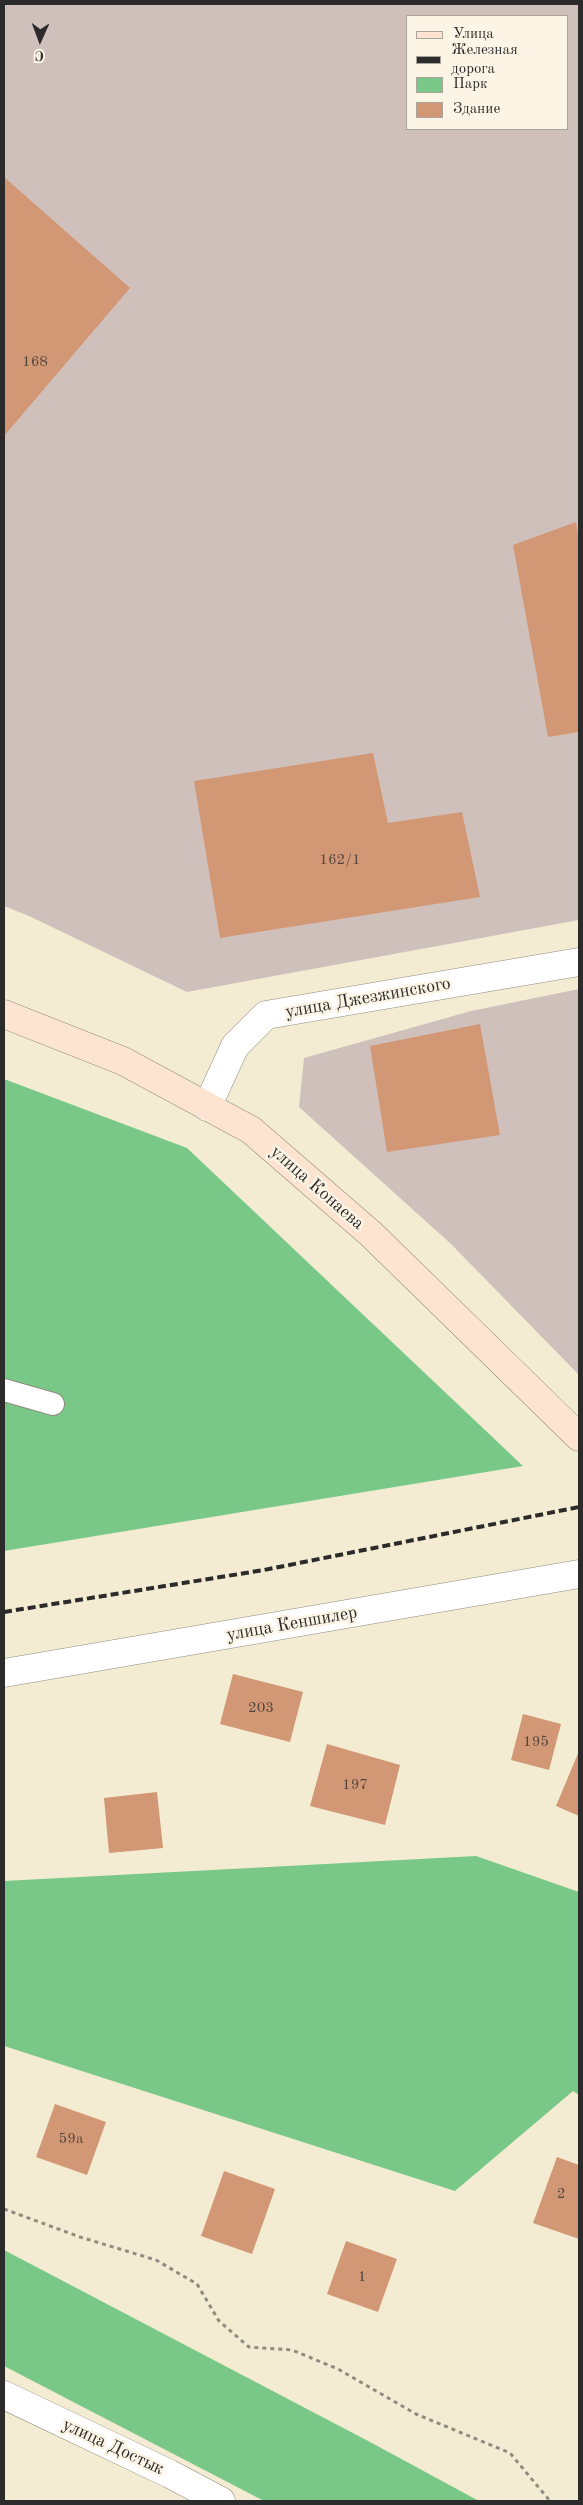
<!DOCTYPE html>
<html>
<head>
<meta charset="utf-8">
<style>
  body { margin:0 }
  #map { position:relative; width:583px; height:2505px; overflow:hidden; background:#f3ecd3; font-family:"Old Standard TT",serif }
  canvas { display:block }
  .frame { position:absolute; inset:0; border:5px solid #2b2b2b; pointer-events:none }
  .legend { position:absolute; left:406px; top:15px; width:162px; height:115px; box-sizing:border-box; background:#fcf5e5; border:1px solid #a8a49b; margin:0; padding:6px 9px; list-style:none; font-size:15px; color:#2b2b2b }
  .legend li { display:flex; align-items:center; gap:10px; height:25px }
  .legend b { width:25px; border:1px solid #a8a49b }
  .north { position:absolute; left:15px; top:15px; width:50px; height:50px; -webkit-text-stroke:4px #fcf5e5; paint-order:stroke; rotate:182deg; font-size:14px; font-weight:700; line-height:20px; text-align:center; color:#2b2b2b }
  .north::after { content:''; display:block; margin:auto; width:18px; height:22px; background:#2b2b2b; clip-path:polygon(50% 0,100% 100%,50% 72%,0 100%) }
</style>
</head>
<body>
<div id="map">
<canvas width="583" height="2505"></canvas>
<div class="frame"></div>
<ul class="legend">
<li><b style="height:6px;background:#fde4d1"></b>Улица</li>
<li><b style="height:6px;background:#2b2b2b"></b>Железная дорога</li>
<li><b style="height:14px;background:#7ac888"></b>Парк</li>
<li><b style="height:14px;background:#d29774"></b>Здание</li>
</ul>
<div class="north">С</div>
</div>
<script>
const c = document.querySelector('canvas').getContext('2d');
c.lineJoin = 'round';
function fill(path, color) {
  c.fillStyle = color;
  c.fill(path, 'evenodd');
}
function poly(rows) {
  const path = new Path2D();
  for (const r of rows) {
    path.moveTo(r[0], r[1]);
    for (let i = 2; i < r.length; i += 2) path.lineTo(r[i], r[i + 1]);
  }
  return path;
}
function trace(path, color, width, dash) {
  c.strokeStyle = color;
  c.lineWidth = width;
  c.lineCap = dash ? 'butt' : 'round';
  c.setLineDash(dash || []);
  c.stroke(path);
}
function write(font, color, halo, rows, align = 'center') {
  c.font = font + ' "Old Standard TT",serif';
  c.lineWidth = 5;
  c.setLineDash([]);
  c.textBaseline = 'middle';
  c.strokeStyle = halo;
  c.fillStyle = color;
  for (const [text, x, y, turn = 0] of rows) {
    c.save();
    c.translate(x, y);
    c.rotate((+turn || 0) * Math.PI / 180);
    c.textAlign = isNaN(turn) ? turn : align;
    if (halo) c.strokeText(text, 0, 0);
    c.fillText(text, 0, 0);
    c.restore();
  }
}
const industrial = poly([
  [4,4,579,4,579,920,187,992,29,916,4,906],
  [407,16,567,16,567,129,407,129],
  [579,989,579,1375,451,1244,299,1107,304,1058,471,1011]
]);
const green = poly([
  [4,1079,187,1148,523,1466,4,1551],
  [476,1856,579,1892,579,2095,573,2091,455,2191,4,2046,4,1881],
  [4,2250,370,2442,479,2501,264,2501,4,2366]
]);
const building = poly([
  [4,177,130,288,4,436],
  [576,522,579,541,579,732,548,737,513,545],
  [373,753,388,823,462,812,480,897,220,938,194,781],
  [480,1024,500,1135,387,1152,370,1046],
  [233,1674,303,1692,290,1742,220,1724],
  [523,1714,561,1724,549,1770,511,1760],
  [327,1744,400,1765,385,1825,310,1806],
  [579,1751,579,1816,556,1806],
  [157,1792,163,1848,109,1853,104,1798],
  [55,2104,106,2122,87,2175,36,2157],
  [557,2157,579,2165,579,2239,533,2223],
  [224,2171,275,2189,252,2254,201,2236],
  [346,2241,397,2259,378,2312,327,2294]
]);
const path = poly([
  [4,2209,80,2237,156,2260,197,2284,219,2321,249,2347,292,2350,338,2369,416,2414,510,2453,550,2501]
]);
const service = poly([
  [4,1390,53,1404]
]);
const minor = poly([
  [207,1107,235,1046,266,1015,579,962],
  [4,1673,579,1574],
  [4,2395,170,2474,221,2501]
]);
const secondary = poly([
  [4,1014,123,1061,251,1130,371,1234,579,1437]
]);
const rail = poly([
  [4,1612,264,1570,579,1507]
]);
const numberNames = [
  ["168",35,362],
  ["162/1",340,860],
  ["203",261,1708],
  ["195",536,1742],
  ["197",355,1785],
  ["59а",71,2139],
  ["2",561,2194],
  ["1",362,2277]
];
const streetNames = [
  ["улица Джезжинского",368,998,-10],
  ["улица Конаева",317,1188,41],
  ["улица Кеншилер",292,1624,-10],
  ["улица Достык",113,2447,25]
];
fill(industrial, '#d0c0bc');
fill(green, '#7ac888');
fill(building, '#d29774');
trace(service, '#8f8c7f', 24);
trace(minor, '#8f8c7f', 29);
trace(secondary, '#8f8c7f', 29);
trace(path, '#8f8c7f', 3, [4, 4]);
trace(service, '#fff', 22);
trace(minor, '#fff', 28);
trace(secondary, '#fde4d1', 28);
trace(rail, '#2b2b2b', 4, [8, 4]);
write('15px', '#55463d', null, numberNames);
write('18px', '#2b2b2b', '#fcf5e5', streetNames);
</script>
</body>
</html>
